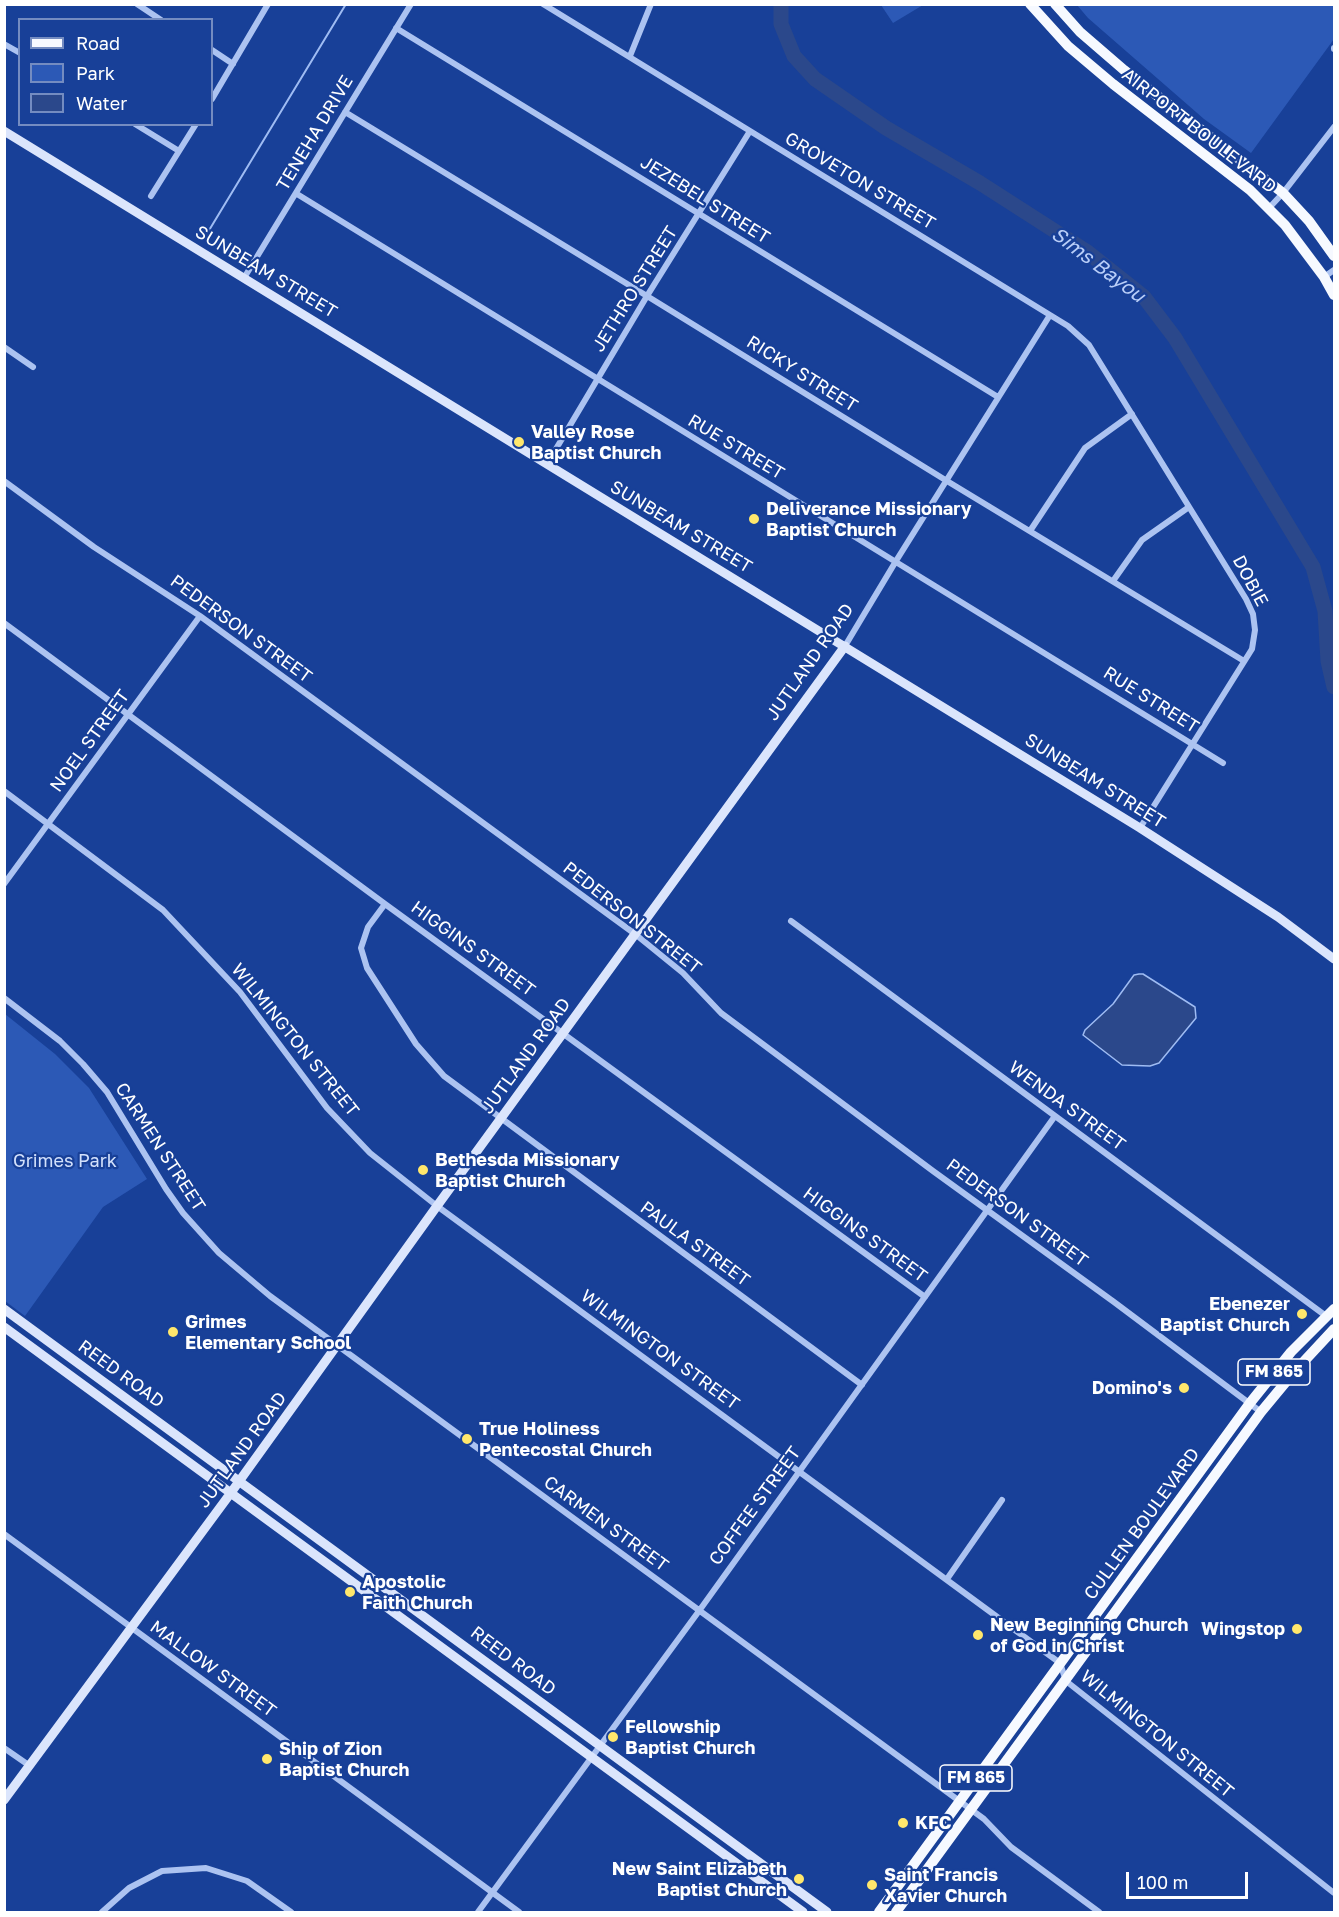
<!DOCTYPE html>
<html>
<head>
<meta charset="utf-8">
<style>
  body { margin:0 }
  #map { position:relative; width:1339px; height:1917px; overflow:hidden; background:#184098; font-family:"Golos Text",sans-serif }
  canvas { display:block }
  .frame { position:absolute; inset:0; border:6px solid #fff; pointer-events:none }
  .legend { position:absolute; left:18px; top:18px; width:195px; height:108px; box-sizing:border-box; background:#184098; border:2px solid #748cc1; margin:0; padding:8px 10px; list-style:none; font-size:18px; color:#fff }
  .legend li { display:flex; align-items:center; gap:12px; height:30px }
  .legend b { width:30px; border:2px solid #748cc1 }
  .scale { position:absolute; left:1126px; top:1872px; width:122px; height:27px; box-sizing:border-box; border:3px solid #fff; border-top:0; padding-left:8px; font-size:18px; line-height:21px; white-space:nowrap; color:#fff; -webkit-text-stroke:4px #184098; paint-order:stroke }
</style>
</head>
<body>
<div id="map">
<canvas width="1339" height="1917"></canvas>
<div class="frame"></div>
<ul class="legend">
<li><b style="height:8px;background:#f6f9ff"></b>Road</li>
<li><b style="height:16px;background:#2c59b6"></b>Park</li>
<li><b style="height:16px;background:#2b488b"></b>Water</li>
</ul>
<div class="scale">100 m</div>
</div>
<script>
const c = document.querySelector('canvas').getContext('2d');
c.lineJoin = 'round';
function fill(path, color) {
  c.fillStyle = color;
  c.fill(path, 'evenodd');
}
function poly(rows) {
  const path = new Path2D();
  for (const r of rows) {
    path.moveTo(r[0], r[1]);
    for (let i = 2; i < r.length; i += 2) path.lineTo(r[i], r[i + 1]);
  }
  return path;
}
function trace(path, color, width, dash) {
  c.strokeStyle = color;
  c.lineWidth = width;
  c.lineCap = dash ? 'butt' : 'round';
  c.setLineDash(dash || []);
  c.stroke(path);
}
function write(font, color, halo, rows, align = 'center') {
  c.font = font + ' "Golos Text",sans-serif';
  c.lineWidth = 4.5;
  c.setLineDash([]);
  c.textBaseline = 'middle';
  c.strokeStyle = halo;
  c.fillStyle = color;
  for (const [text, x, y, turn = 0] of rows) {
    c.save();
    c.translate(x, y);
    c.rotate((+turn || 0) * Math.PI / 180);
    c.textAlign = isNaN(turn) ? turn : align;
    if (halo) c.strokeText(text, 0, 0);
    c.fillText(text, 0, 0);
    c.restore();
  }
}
const green = poly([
  [881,5,923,5,893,23],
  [1077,5,1334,5,1334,39,1251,153,1204,119,1088,18],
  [5,1014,55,1054,89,1088,147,1179,103,1207,25,1316,5,1301]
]);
const water = poly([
  [1139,974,1143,974,1195,1007,1196,1018,1159,1063,1150,1066,1122,1065,1083,1035,1085,1030,1113,1004,1134,975,1139,974]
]);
const stream = poly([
  [208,232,346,4]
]);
const river = poly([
  [781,4,781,24,794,56,815,79,886,128,980,183,1086,251,1144,297,1175,338,1313,567,1325,611,1328,661,1334,687]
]);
const street = poly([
  [137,4,161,20],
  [543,4,1050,315,1068,326,1089,345,1246,599,1253,614,1255,630,1252,649,1140,828],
  [396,28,998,397],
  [4,44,20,53],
  [1334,48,1334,49],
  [212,50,233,64],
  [630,56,651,4],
  [212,99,268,4],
  [345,112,647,296,947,481,1244,661],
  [135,124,179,151],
  [297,194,1223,763],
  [151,196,196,124],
  [1269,208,1283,193,1334,127],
  [1324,277,1334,270],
  [244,278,411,4],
  [4,347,33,367],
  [547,464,647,296,750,131],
  [4,481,94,547,200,616,635,934,683,973,721,1013,933,1171,1114,1302,1261,1412],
  [1030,531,1085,448,1132,414],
  [1113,581,1142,540,1189,507],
  [4,623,385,904,925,1297],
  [845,646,896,561,1050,315],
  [4,791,163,910,240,992,327,1108,370,1153,437,1206,1060,1663,1066,1681,1334,1893],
  [4,884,200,616],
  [385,904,368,927,361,948,367,968,416,1044,444,1076,862,1385],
  [791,921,1326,1316],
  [4,998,60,1041,83,1064,107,1092,166,1189,183,1213,219,1253,270,1296,984,1819,1011,1847,1099,1912],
  [4,1534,519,1912],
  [947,1579,1002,1500],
  [4,1748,30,1766],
  [102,1912,129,1888,162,1871,206,1868,247,1881,291,1912],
  [478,1912,699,1611,1055,1116]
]);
const secondary = poly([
  [4,131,1140,828,1278,917,1334,959],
  [4,1309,827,1912],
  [4,1327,803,1912],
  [4,1800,230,1494,437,1206,845,646]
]);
const primary = poly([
  [1030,4,1068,46,1113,84,1250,190,1285,225,1324,277,1334,295],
  [1055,4,1080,32,1124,70,1283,193,1309,221,1334,256],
  [879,1912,1250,1403,1291,1352,1334,1309],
  [896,1912,1261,1412,1295,1371,1334,1329]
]);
const markers = [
  [519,442,6,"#ffe76c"],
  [754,519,6,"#ffe76c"],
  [423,1170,6,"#ffe76c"],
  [1302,1314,6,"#ffe76c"],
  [173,1332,6,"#ffe76c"],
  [1184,1388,6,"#ffe76c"],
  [467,1439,6,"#ffe76c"],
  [350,1592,6,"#ffe76c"],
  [1297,1629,6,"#ffe76c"],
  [978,1635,6,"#ffe76c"],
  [613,1737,6,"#ffe76c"],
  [267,1759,6,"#ffe76c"],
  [903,1823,6,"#ffe76c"],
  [799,1879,6,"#ffe76c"],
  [872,1885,6,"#ffe76c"]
];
const shields = [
  [1274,1372,72],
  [976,1778,72]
];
const shieldNames = [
  ["FM 865",1274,1372],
  ["FM 865",976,1778]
];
const streetNames = [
  ["AIRPORT BOULEVARD",1199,131,38],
  ["TENEHA DRIVE",315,133,-59],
  ["GROVETON STREET",860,181,31],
  ["JEZEBEL STREET",705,200,32],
  ["SUNBEAM STREET",266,272,31],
  ["JETHRO STREET",635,289,-58],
  ["RICKY STREET",802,374,32],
  ["RUE STREET",736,447,31],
  ["SUNBEAM STREET",681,527,31],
  ["DOBIE",1250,581,62],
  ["PEDERSON STREET",241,629,36],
  ["JUTLAND ROAD",810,662,-55],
  ["RUE STREET",1151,700,32],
  ["NOEL STREET",90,741,-54],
  ["SUNBEAM STREET",1095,781,32],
  ["PEDERSON STREET",632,918,38],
  ["HIGGINS STREET",473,949,36],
  ["WILMINGTON STREET",295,1040,51],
  ["JUTLAND ROAD",526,1056,-54],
  ["WENDA STREET",1067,1106,36],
  ["CARMEN STREET",160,1147,57],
  ["PEDERSON STREET",1017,1213,36],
  ["HIGGINS STREET",865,1235,36],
  ["PAULA STREET",695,1244,36],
  ["WILMINGTON STREET",660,1350,36],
  ["REED ROAD",121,1374,36],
  ["JUTLAND ROAD",242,1450,-54],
  ["COFFEE STREET",755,1506,-54],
  ["CARMEN STREET",606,1524,36],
  ["CULLEN BOULEVARD",1142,1524,-54],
  ["REED ROAD",513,1661,37],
  ["MALLOW STREET",213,1669,36],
  ["WILMINGTON STREET",1157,1734,39]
];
const poiNames = [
  ["Valley Rose",531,432],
  ["Baptist Church",531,453],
  ["Deliverance Missionary",766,509],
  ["Baptist Church",766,530],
  ["Bethesda Missionary",435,1160],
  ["Baptist Church",435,1181],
  ["Ebenezer",1290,1304,"right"],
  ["Baptist Church",1290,1325,"right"],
  ["Grimes",185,1322],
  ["Elementary School",185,1343],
  ["Domino's",1172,1388,"right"],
  ["True Holiness",479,1429],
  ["Pentecostal Church",479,1450],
  ["Apostolic",362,1582],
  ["Faith Church",362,1603],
  ["New Beginning Church",990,1625],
  ["of God in Christ",990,1646],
  ["Wingstop",1285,1629,"right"],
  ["Fellowship",625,1727],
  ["Baptist Church",625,1748],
  ["Ship of Zion",279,1749],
  ["Baptist Church",279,1770],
  ["KFC",915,1823],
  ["New Saint Elizabeth",787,1869,"right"],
  ["Baptist Church",787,1890,"right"],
  ["Saint Francis",884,1875],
  ["Xavier Church",884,1896]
];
const parkNames = [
  ["Grimes Park",65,1161]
];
const waterNames = [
  ["Sims Bayou",1098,265,37]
];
fill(green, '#2c59b6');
fill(water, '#2b488b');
trace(water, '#9fbcf3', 1.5);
trace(stream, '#9fbcf3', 2);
trace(river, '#2b488b', 15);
trace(street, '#acc3f1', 6);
trace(secondary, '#dbe5fc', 9);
trace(primary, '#f6f9ff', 10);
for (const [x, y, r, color] of markers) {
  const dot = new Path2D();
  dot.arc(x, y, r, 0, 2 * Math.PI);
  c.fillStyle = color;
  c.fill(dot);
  trace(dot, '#184098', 2);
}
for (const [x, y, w] of shields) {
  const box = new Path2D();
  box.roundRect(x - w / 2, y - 13, w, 26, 4.5);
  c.fillStyle = '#184098';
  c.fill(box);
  trace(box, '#fff', 1.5);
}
write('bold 16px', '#fff', null, shieldNames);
write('18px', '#fff', '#184098', streetNames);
write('bold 18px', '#fff', '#184098', poiNames, 'left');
write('18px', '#d3e1fc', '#184098', parkNames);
write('italic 20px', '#b9cef8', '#184098', waterNames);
</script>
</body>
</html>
